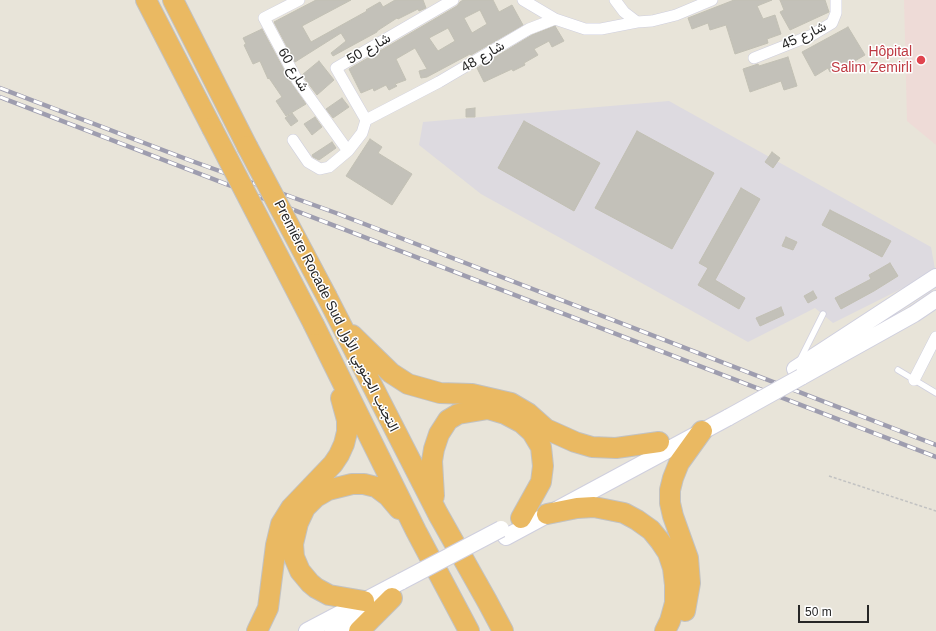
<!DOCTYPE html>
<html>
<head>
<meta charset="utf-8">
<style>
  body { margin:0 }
  #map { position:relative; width:936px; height:631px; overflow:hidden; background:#e8e4d9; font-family:Helvetica,sans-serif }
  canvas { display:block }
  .scale { position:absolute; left:798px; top:605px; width:71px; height:18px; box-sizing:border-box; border:2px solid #262626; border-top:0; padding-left:5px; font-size:12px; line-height:14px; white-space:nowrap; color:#262626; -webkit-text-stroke:3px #fff; paint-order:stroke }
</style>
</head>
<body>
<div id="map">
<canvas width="936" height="631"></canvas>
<div class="scale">50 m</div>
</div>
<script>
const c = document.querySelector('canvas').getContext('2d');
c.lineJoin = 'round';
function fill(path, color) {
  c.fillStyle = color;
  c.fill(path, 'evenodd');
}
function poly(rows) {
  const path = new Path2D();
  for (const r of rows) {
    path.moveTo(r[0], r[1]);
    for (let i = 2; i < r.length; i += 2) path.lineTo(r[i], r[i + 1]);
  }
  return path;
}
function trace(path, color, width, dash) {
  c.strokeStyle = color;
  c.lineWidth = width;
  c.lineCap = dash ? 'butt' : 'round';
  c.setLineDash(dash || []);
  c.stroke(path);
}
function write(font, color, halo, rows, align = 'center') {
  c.font = font + ' Helvetica,Vazirmatn,sans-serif';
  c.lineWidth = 3;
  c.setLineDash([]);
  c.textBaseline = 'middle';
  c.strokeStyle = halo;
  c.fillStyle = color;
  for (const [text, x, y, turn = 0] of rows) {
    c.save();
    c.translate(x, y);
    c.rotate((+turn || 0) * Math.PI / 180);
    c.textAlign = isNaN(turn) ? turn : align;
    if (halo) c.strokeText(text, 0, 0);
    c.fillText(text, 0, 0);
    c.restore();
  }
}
const industrial = poly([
  [669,101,931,247,935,269,919,280,833,323,815,308,748,342,481,194,419,145,423,122]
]);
const medical = poly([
  [904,0,936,0,936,145,907,121]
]);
const building = poly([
  [316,0,351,0,302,26,311,42,367,11,366,10,380,2,383,7,395,0,423,0,426,8,419,11,418,9,398,19,397,18,377,31,377,32,333,56,331,53,346,41,341,33,295,62,274,22,316,0],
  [463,0,493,0,499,12,512,5,523,25,471,55,470,54,427,77,421,78,419,71,427,69,415,48,396,59,406,80,395,84,397,86,389,90,386,85,374,91,373,88,361,93,349,69,457,6,460,2,463,0],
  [480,10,487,24,472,33,464,18,480,10],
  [448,28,455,41,438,51,429,38,448,28],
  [734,0,772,0,757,6,763,19,775,15,781,34,767,39,768,43,735,54,726,25,710,30,708,23,692,29,688,18,734,0],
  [780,0,825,0,829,12,790,30,780,12,784,10,780,0],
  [555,26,564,41,552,47,549,41,534,49,538,55,524,63,525,65,513,71,512,69,484,82,477,68,532,35,555,26],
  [848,27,865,55,843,68,842,65,830,72,828,68,815,76,802,52,848,27],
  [262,29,291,83,306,104,286,116,276,101,282,97,269,78,268,79,260,61,253,64,244,45,246,44,243,38,262,29],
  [788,57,797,86,784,90,781,81,750,92,743,69,758,64,759,66,788,57],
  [319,61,334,80,317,95,302,75,319,61],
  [342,98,349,107,333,118,326,109,342,98],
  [475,108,475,117,466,117,466,109,475,108],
  [292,113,298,121,291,126,285,118,292,113],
  [315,117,322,127,312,135,304,124,315,117],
  [524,121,600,163,574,211,498,168,524,121],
  [637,131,714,173,672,249,595,208,637,131],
  [370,139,382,147,378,153,412,174,392,205,346,176,370,139],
  [332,142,336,148,319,160,313,157,312,155,332,142],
  [772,152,780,158,773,168,765,162,772,152],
  [741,188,760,199,715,280,745,298,739,309,698,285,708,268,699,263,741,188],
  [830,210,891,241,882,257,822,225,830,210],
  [786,237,797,242,793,250,782,246,786,237],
  [890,263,898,276,874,291,841,309,835,298,871,279,869,275,890,263],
  [813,291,817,298,808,303,804,296,813,291],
  [781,307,784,315,760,326,756,318,781,307]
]);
const path = poly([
  [829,476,936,511]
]);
const lane = poly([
  [800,360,823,314],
  [898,370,936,393]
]);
const street = poly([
  [299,0,264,18,297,80,348,151],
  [523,0,555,19],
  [615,0,624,12,637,22],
  [754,58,812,35,832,23,836,13,836,0],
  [366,120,336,68,453,0],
  [293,140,308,162,320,169,329,167,348,151,362,133,366,120,439,82,529,29,555,19,585,29,601,29,637,22,652,21,676,15,712,0],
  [914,380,936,337]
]);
const secondary = poly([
  [795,369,936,277],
  [801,377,914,314,936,299],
  [506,537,729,417],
  [307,631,402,581],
  [333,631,373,608]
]);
const highway = poly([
  [146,0,212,128],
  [173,0,247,146],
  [327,297,438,514,487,601,503,631],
  [314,325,416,531,469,631],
  [352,335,391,373,408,384,440,393,472,394,511,403,528,413,546,429,575,442,592,447,616,448,659,442],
  [434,496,432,461,434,449,439,434,448,420,458,414,488,409,505,414,522,423,532,432,541,447,543,466,541,482,521,518],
  [547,514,577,508,594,507,624,513,637,520,651,530,660,541,668,553,673,568,675,585,675,603,670,621,665,631],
  [364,601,329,595,316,588,310,583,300,571,294,557,293,544,298,523,305,508,316,497,328,490,352,484,364,484,376,487,388,496,399,509],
  [685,611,690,583,688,558,673,516,670,503,670,490,673,478,679,463,702,431],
  [257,631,268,608,276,545,281,524,291,508,333,464,339,455,344,444,347,432,347,420,341,398],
  [359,631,392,598]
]);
const rail = poly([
  [0,88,189,160,336,213,936,445],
  [0,97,936,457]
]);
const secondaryBridge = poly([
  [729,417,801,377],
  [402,581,501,529]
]);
const highwayBridge = poly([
  [212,128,314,325],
  [247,146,327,297]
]);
const markers = [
  [921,60,5,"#e0444e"]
];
const streetNames = [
  ["شارع 45",804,36,-25],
  ["شارع 50",369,49,-30],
  ["شارع 48",483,57,-31],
  ["شارع 60",293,70,60],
  ["Première Rocade Sud التجنب الجنوبي الأول",336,316,63]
];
const healthNames = [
  ["Hôpital",912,52],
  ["Salim Zemirli",912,68]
];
fill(industrial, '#dddae0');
fill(medical, '#eedbd7');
fill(building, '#c3c1b9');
trace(building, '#c2c0b4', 1);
trace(lane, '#cfcfde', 7);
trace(street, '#cfcfde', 12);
trace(secondary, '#cfcfde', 18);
trace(highway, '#c2c2c2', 22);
trace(path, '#c2c2c2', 1.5, [3, 2]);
trace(lane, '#fff', 5.5);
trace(street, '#fff', 11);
trace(secondary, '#fff', 16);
trace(highway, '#eab962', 20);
trace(rail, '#9e9daf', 4.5);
trace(rail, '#fff', 3, [9]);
trace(secondaryBridge, '#cfcfde', 18, []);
trace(highwayBridge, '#c2c2c2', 22, []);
trace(secondaryBridge, '#fff', 16);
trace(highwayBridge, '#eab962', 20);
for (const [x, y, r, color] of markers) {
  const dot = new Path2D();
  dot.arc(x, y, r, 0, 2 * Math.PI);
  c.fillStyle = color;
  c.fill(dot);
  trace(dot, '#fff', 1.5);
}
write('14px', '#262626', '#fff', streetNames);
write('14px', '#be3a42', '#fff', healthNames, 'right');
</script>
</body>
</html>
